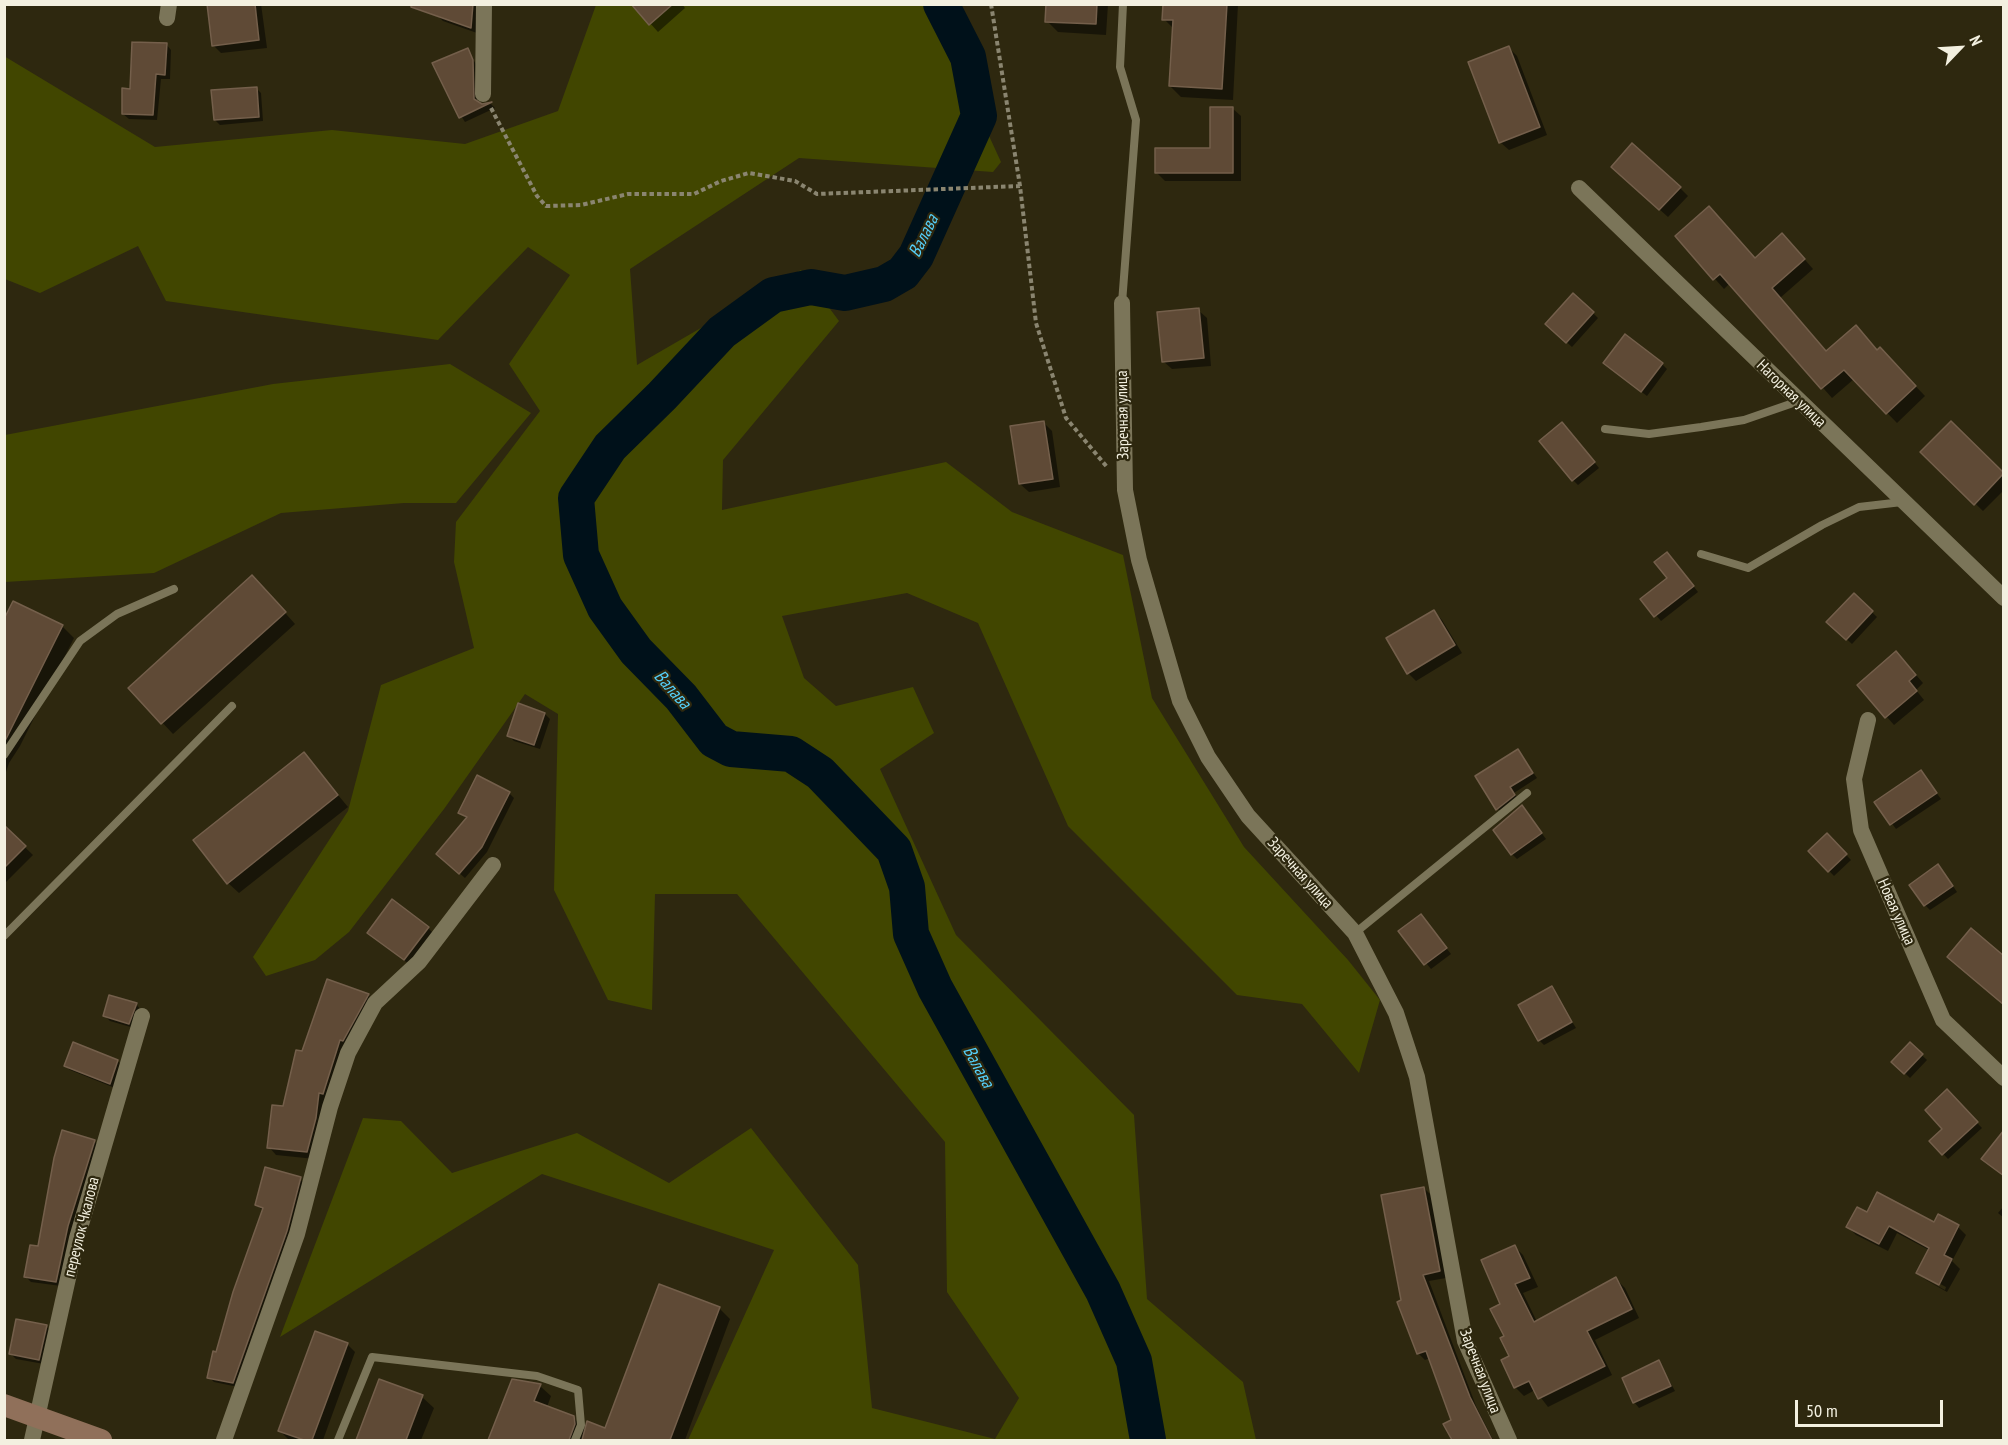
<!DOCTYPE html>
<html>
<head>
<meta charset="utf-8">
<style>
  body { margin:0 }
  #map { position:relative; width:2008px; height:1445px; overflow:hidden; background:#2e280f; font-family:"PT Sans Narrow",sans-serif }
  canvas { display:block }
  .frame { position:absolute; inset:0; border:6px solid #f3f0e0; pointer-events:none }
  .north { position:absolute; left:1930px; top:18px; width:60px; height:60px; -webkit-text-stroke:4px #2e280f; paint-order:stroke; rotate:65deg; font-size:16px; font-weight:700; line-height:24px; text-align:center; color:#f3f0e0 }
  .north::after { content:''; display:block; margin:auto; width:21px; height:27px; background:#f3f0e0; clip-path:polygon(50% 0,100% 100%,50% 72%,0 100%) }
  .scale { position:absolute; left:1795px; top:1400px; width:148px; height:27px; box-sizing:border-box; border:3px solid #f3f0e0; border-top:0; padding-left:8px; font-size:18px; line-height:21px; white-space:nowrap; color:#f3f0e0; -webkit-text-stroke:4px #2e280f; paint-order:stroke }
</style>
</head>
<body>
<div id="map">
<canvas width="2008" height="1445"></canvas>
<div class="frame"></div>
<div class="north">N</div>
<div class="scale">50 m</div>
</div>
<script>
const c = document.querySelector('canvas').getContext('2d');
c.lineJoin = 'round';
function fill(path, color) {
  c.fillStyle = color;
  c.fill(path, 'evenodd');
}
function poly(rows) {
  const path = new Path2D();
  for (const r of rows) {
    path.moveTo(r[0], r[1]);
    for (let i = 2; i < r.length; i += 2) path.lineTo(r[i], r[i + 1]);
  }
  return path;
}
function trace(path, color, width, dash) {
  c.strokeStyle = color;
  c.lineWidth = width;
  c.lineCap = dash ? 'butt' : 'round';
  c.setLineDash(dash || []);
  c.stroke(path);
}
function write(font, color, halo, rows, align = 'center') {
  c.font = font + ' "PT Sans Narrow",sans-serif';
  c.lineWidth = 4.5;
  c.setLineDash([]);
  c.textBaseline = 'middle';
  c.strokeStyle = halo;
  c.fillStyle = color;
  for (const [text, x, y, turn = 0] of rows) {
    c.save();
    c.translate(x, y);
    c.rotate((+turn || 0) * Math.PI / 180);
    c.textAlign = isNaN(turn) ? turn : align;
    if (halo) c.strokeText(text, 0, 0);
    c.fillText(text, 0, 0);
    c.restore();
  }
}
const green = poly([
  [596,5,929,5,1001,162,993,172,799,158,630,269,637,365,801,270,839,321,723,460,722,510,946,462,1012,512,1123,555,1152,698,1244,847,1348,960,1380,1000,1359,1073,1302,1004,1237,995,1068,826,978,623,907,593,782,616,804,678,836,706,913,687,934,733,880,769,956,935,1134,1115,1147,1299,1243,1382,1256,1440,688,1440,774,1250,542,1174,280,1337,363,1118,401,1121,452,1173,577,1133,669,1183,751,1128,858,1265,872,1408,995,1439,1019,1398,947,1292,945,1142,737,894,655,894,652,1010,608,1000,554,890,558,714,525,694,444,809,349,932,315,960,266,976,253,957,348,811,381,685,474,648,454,562,456,522,540,411,509,364,570,275,528,247,438,340,166,301,138,246,40,293,5,279,4,56,155,147,332,130,465,144,558,111],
  [450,364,531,413,456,503,404,503,281,513,154,573,5,582,5,435,273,384]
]);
const shadow = poly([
  [208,4,261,4,267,48,221,53,213,45],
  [441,4,482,4,477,33,443,21,437,15],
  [633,4,682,4,685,8,658,32],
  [1048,4,1108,4,1106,35,1058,32,1047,21],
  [1165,4,1238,4,1233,100,1181,97,1170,86,1174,29,1164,19],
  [166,44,171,50,170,79,161,79,157,120,129,119,123,114,132,90],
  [1509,48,1517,56,1547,135,1509,150,1500,142],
  [467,49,477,66,478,103,482,106,491,104,495,108,465,122,446,93,434,64],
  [256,88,261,93,263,121,220,125,215,120],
  [1232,108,1241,116,1241,181,1165,181,1157,173,1212,150],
  [1621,175,1680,188,1688,196,1668,217],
  [1677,236,1755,259,1792,245,1813,269,1780,298,1827,352,1880,349,1925,396,1897,423,1854,379,1832,398,1730,283,1724,289],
  [1198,310,1207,318,1211,366,1172,369,1163,361],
  [1593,313,1598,318,1572,347,1552,329],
  [1662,364,1667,369,1647,396,1610,368],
  [1044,423,1052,431,1060,487,1029,492,1020,484],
  [1951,423,2004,475,2004,490,1983,511,1922,452],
  [1567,429,1599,468,1578,485,1573,480],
  [1672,559,1698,592,1661,621,1642,599,1669,578],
  [263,588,295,624,173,734,130,688],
  [1854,595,1877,617,1852,644,1828,622],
  [14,603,63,627,74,638,20,746,9,763,4,778,4,622],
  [1434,611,1442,620,1462,653,1416,681,1408,673],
  [1904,661,1923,683,1916,690,1924,700,1894,725,1859,685],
  [545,714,550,719,540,749,514,741,509,736],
  [1518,751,1537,778,1514,793,1519,800,1503,814,1498,809],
  [304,754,348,807,239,893,228,883],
  [1921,772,1941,799,1896,829,1876,802],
  [509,793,514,798,487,852,465,878,443,859,467,819,460,812],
  [1522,807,1546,839,1517,859,1512,854],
  [4,827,33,855,4,884],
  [1827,835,1851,860,1834,876,1810,851],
  [1943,871,1957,892,1930,910,1925,905],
  [1425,921,1451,954,1431,969,1400,931],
  [428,928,436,936,413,967,377,940],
  [328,981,368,995,376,1003,315,1159,276,1155,269,1147],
  [1551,988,1576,1028,1544,1045,1539,1040],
  [136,1004,141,1010,134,1028,110,1021,105,1016],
  [1910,1044,1927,1060,1910,1078,1893,1062],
  [117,1061,123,1066,115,1088,70,1070,65,1065],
  [1947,1092,1982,1128,1948,1159,1931,1141,1944,1129],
  [94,1141,99,1146,61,1286,31,1282,26,1277],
  [300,1179,305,1184,238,1387,214,1382,209,1377,264,1211,256,1205],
  [1424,1188,1431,1195,1446,1278,1429,1281,1476,1406,1493,1440,1454,1440,1445,1425,1453,1420,1430,1358,1425,1360,1418,1353,1403,1301],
  [2004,1206,2004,1218,1998,1213],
  [1934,1224,1958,1227,1966,1235,1952,1261,1960,1269,1947,1292,1926,1280,1918,1272,1929,1250,1897,1233,1888,1251,1856,1235,1848,1227],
  [1925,1276,1946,1287,1945,1290,1925,1279],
  [1515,1247,1523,1255,1538,1287,1523,1293,1537,1322,1616,1279,1625,1288,1639,1318,1595,1340,1612,1375,1548,1407,1535,1390,1524,1396,1515,1387,1502,1305],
  [719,1308,730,1319,685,1440,490,1440,513,1381,540,1386,551,1396,547,1407,573,1417,586,1430,606,1430],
  [46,1326,51,1331,44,1364,16,1359,11,1354],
  [347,1344,355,1352,323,1440,288,1439,280,1431],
  [1659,1362,1675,1391,1639,1408,1634,1402],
  [380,1380,422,1397,434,1408,421,1440,357,1440]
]);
const river = poly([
  [941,4,968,57,979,116,916,256,903,273,884,284,845,293,811,287,773,295,722,332,662,396,610,447,576,498,581,555,605,608,636,651,681,697,714,740,731,749,791,754,820,773,894,850,907,887,911,934,935,988,1103,1291,1134,1361,1148,1440]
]);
const building = poly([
  [207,4,255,4,259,40,212,46,207,4],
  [411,4,473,4,471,28,411,7,411,4],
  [631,4,673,4,649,25,631,4],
  [1046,4,1097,4,1096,24,1045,22,1046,4],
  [1163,4,1227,4,1222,89,1169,86,1173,20,1162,20,1163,4],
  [132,42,167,43,165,75,156,74,153,115,122,114,122,88,130,89,132,42],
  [1509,46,1540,127,1499,143,1468,62,1509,46],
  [468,48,473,60,474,99,482,104,492,102,459,118,432,63,468,48],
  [257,87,259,117,214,120,211,90,257,87],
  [1210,107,1233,107,1233,173,1155,173,1155,148,1210,148,1210,107],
  [1632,143,1681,187,1659,210,1611,167,1632,143],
  [1709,206,1755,258,1782,233,1805,259,1772,288,1826,351,1856,325,1877,350,1880,347,1916,386,1886,414,1844,370,1821,389,1720,274,1713,280,1675,236,1709,206],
  [1573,293,1594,312,1566,343,1545,324,1573,293],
  [1199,308,1204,358,1162,362,1157,312,1199,308],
  [1625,334,1663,363,1641,392,1603,363,1625,334],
  [1044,421,1053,479,1019,484,1010,426,1044,421],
  [1951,421,2004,473,1974,505,1920,452,1951,421],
  [1562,422,1595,462,1572,481,1539,441,1562,422],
  [1667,552,1694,586,1654,617,1640,599,1667,578,1654,562,1667,552],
  [252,575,286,612,161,724,128,688,252,575],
  [1854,593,1873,611,1846,640,1826,622,1854,593],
  [13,601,63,625,4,743,4,619,13,601],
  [1434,610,1455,645,1407,674,1386,638,1434,610],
  [1896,651,1916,675,1909,681,1917,691,1885,718,1857,685,1896,651],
  [518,703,545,713,534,745,507,736,518,703],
  [1518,749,1533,773,1510,787,1515,795,1496,810,1475,776,1518,749],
  [304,752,338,795,227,884,193,840,304,752],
  [1921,770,1937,793,1890,825,1874,802,1921,770],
  [477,775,510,792,482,847,459,874,436,854,467,817,458,813,477,775],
  [1522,805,1542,833,1511,855,1493,830,1522,805],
  [4,825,26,846,4,868,4,825],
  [1827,833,1847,854,1828,872,1808,851,1827,833],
  [1938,864,1953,886,1924,906,1909,885,1938,864],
  [392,899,429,927,404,960,367,933,392,899],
  [1421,914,1447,948,1424,965,1398,931,1421,914],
  [1971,928,2004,956,2004,1005,1947,957,1971,928],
  [327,979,369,994,343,1041,340,1040,323,1094,319,1093,316,1118,307,1152,267,1148,272,1105,283,1106,296,1050,302,1051,327,979],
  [1552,986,1572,1022,1538,1041,1518,1005,1552,986],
  [109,995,137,1003,129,1024,103,1016,109,995],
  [73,1042,118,1060,110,1084,64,1066,73,1042],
  [1910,1042,1923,1054,1904,1074,1891,1062,1910,1042],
  [1947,1089,1978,1122,1942,1155,1929,1141,1942,1129,1925,1110,1947,1089],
  [62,1130,95,1140,68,1226,56,1282,24,1277,30,1245,38,1246,54,1158,62,1130],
  [2004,1130,2004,1176,1981,1159,2004,1130],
  [265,1167,301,1177,287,1231,233,1383,207,1378,213,1351,216,1352,233,1292,263,1208,255,1205,265,1167],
  [1424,1187,1440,1271,1423,1275,1470,1397,1492,1440,1452,1440,1443,1424,1451,1420,1426,1351,1417,1354,1397,1302,1401,1300,1381,1195,1424,1187],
  [1877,1192,1934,1222,1938,1214,1959,1225,1944,1255,1952,1259,1939,1285,1916,1273,1929,1248,1889,1226,1879,1244,1846,1227,1857,1207,1867,1212,1877,1192],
  [1515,1245,1530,1278,1515,1284,1534,1322,1616,1277,1632,1309,1587,1331,1605,1366,1538,1399,1529,1381,1514,1388,1501,1360,1509,1356,1500,1338,1504,1336,1490,1309,1500,1304,1481,1260,1515,1245],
  [659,1284,720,1307,670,1440,582,1440,587,1421,605,1428,659,1284],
  [16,1319,47,1325,39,1360,9,1354,16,1319],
  [315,1331,348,1343,312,1440,304,1440,278,1431,315,1331],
  [1659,1360,1671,1386,1633,1403,1622,1378,1659,1360],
  [379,1379,423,1395,406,1440,356,1440,379,1379],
  [512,1379,541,1384,534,1401,574,1416,575,1424,569,1440,488,1440,512,1379]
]);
const path = poly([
  [991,4,1020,186,1036,323,1066,418,1107,467],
  [491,108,537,196,546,206,581,205,628,194,694,194,721,181,749,173,795,181,817,194,1020,186]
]);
const service = poly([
  [1122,303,1136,120,1120,67,1123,4],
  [1605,429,1649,434,1701,427,1744,420,1799,401],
  [1701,554,1748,568,1822,525,1859,507,1902,502],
  [4,755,80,641,117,614,174,589],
  [1355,933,1527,793],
  [4,936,232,706],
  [338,1440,372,1357,537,1376,578,1390,581,1425,575,1440]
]);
const minor = poly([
  [167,18,169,4],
  [483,94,484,4],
  [1579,188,2004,598],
  [1122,303,1125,490,1139,560,1180,701,1208,757,1248,816,1355,933,1396,1013,1417,1077,1465,1341,1509,1440],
  [1868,720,1854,779,1861,830,1943,1020,2004,1078],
  [32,1440,77,1238,142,1016],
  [224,1440,297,1234,330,1107,348,1053,375,1003,419,962,493,865]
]);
const secondary = poly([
  [4,1405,101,1440]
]);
const streetNames = [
  ["Нагорная улица",1791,394,44],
  ["Заречная улица",1123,415,-91],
  ["Заречная улица",1300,873,48],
  ["Новая улица",1896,912,66],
  ["переулок Чкалова",82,1227,-76],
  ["Заречная улица",1480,1371,69]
];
const waterNames = [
  ["Валава",924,236,-64],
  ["Валава",672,690,48],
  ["Валава",978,1067,61]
];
fill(green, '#414600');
fill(shadow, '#0007');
trace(river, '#00111a', 36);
fill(building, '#5f4a36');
trace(building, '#745f4b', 1.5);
trace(path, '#8a8570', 4, [4.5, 3]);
trace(service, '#7b7559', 8);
trace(minor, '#7b7559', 16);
trace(secondary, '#90705a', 22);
write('16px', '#f3f0e0', '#2e280f', streetNames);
write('italic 18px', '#55cff9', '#2e280f', waterNames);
</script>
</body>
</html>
